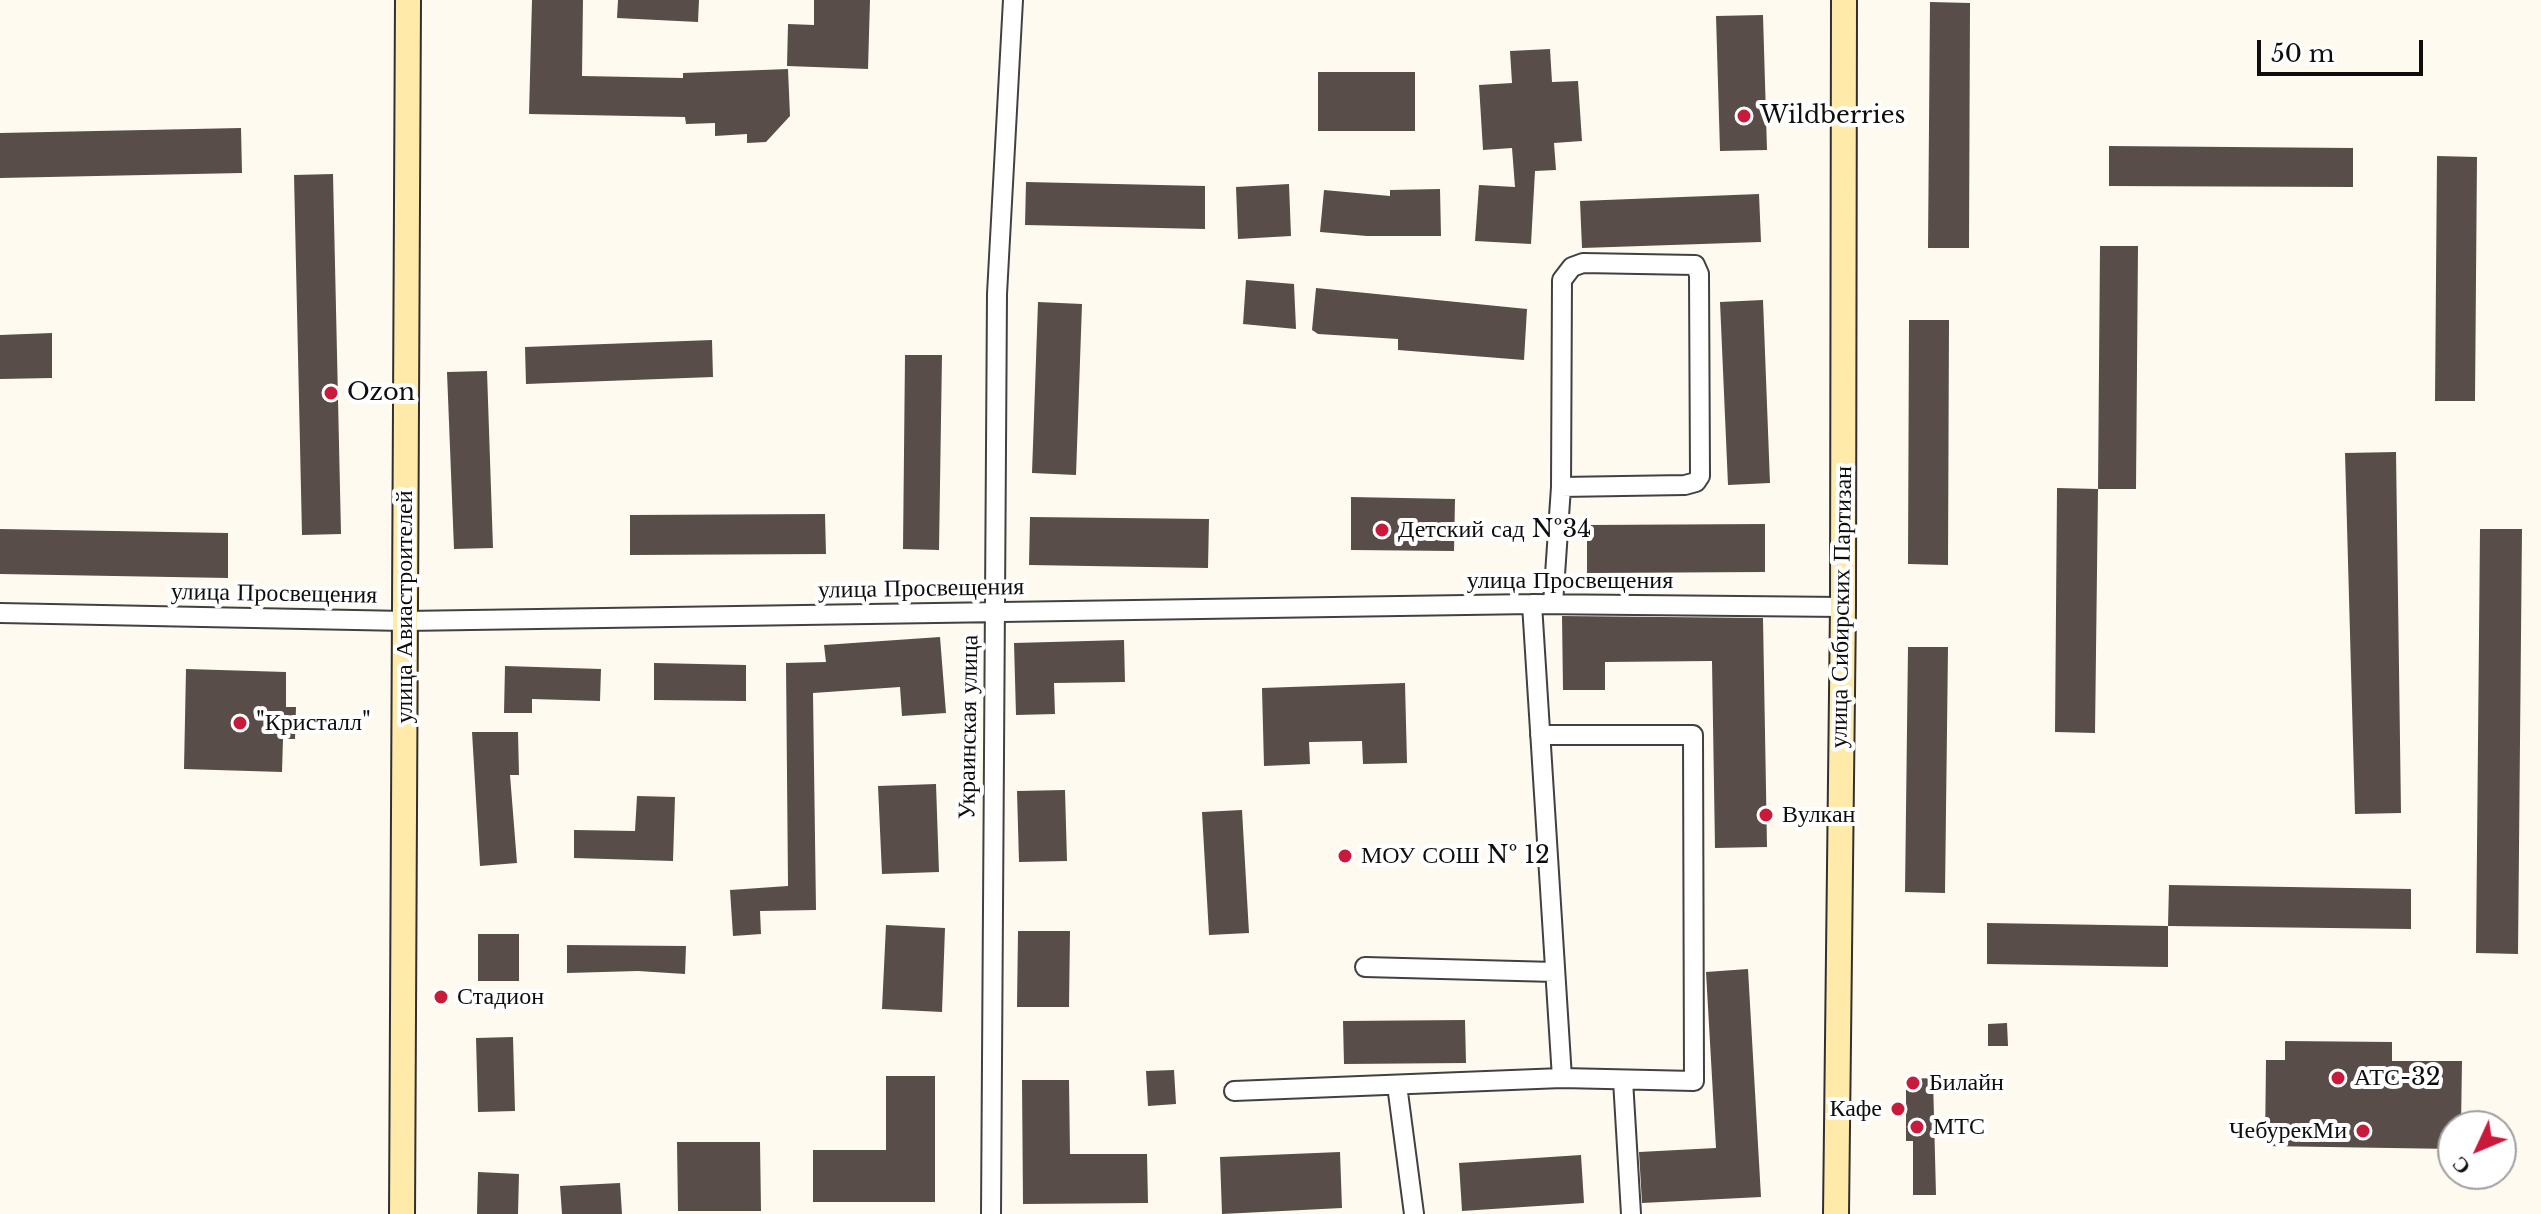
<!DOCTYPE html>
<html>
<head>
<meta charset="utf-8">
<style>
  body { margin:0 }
  #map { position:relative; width:2541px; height:1214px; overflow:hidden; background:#fffaef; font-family:"Libre Baskerville",serif }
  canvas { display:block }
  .north { position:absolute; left:2437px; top:1110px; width:80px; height:80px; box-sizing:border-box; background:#fff; border:2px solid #9f9f9f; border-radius:50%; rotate:226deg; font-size:22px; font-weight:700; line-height:32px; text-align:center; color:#0e0e0e }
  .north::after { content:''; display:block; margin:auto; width:28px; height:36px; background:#ca1a3b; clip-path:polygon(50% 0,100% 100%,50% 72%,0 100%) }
  .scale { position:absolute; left:2257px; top:40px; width:166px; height:36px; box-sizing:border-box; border:4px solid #0e0e0e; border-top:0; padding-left:10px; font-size:24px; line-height:28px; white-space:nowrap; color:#0e0e0e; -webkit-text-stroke:6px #fff; paint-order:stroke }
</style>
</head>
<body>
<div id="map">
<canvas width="2541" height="1214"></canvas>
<div class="north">С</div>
<div class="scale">50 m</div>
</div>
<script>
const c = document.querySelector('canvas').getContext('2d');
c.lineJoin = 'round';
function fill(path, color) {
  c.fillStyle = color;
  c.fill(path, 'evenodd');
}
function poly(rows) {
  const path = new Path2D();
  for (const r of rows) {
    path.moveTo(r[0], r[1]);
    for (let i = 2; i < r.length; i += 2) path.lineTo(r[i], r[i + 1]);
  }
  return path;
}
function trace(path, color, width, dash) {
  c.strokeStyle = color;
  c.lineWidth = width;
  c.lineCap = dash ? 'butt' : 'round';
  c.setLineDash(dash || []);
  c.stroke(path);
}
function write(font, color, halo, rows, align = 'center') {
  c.font = font + ' "Libre Baskerville",serif';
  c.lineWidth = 8;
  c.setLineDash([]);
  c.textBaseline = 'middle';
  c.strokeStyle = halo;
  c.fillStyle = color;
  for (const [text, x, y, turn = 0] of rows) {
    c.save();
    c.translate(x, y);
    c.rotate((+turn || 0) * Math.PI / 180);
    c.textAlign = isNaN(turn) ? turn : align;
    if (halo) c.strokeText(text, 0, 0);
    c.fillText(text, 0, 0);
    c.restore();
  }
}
const building = poly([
  [532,0,583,0,582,76,683,78,683,73,788,69,790,116,766,142,747,143,747,134,715,136,715,123,686,124,685,117,529,114],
  [618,0,699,0,698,22,617,18],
  [814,0,870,0,868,69,787,66,788,24,814,25],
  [1930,2,1970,3,1969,248,1928,248],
  [1763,15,1767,150,1720,151,1716,16],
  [1550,49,1552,82,1578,81,1582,141,1554,143,1556,170,1535,171,1531,244,1475,241,1479,185,1515,187,1512,148,1483,150,1479,85,1512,83,1510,51],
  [1318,72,1415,72,1415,131,1318,131],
  [241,128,242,173,0,178,0,133],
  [2109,146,2353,148,2353,187,2109,186],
  [2437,156,2477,157,2475,401,2435,401],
  [333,174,341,534,302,535,294,175],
  [1026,182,1205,186,1205,229,1025,225],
  [1289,184,1291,236,1238,239,1236,187],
  [1440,189,1441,236,1367,236,1320,232,1324,190,1390,196,1390,190],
  [1759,194,1761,242,1582,248,1580,201],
  [2100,246,2138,246,2136,489,2098,489],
  [1246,280,1294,284,1296,329,1243,324],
  [1316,288,1527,309,1524,360,1398,350,1398,339,1318,334,1312,330],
  [1763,300,1770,483,1728,485,1720,302],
  [1038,302,1082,304,1076,475,1032,473],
  [1909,320,1949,320,1948,565,1908,564],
  [52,333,52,378,0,379,0,335],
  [712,340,713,377,526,384,525,347],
  [905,355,942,355,939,550,903,549],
  [487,371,493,548,454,549,447,372],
  [2396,452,2401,813,2355,814,2345,453],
  [2057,488,2098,489,2095,733,2055,732],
  [1351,497,1455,499,1454,551,1351,550],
  [825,514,826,554,630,555,630,515],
  [1030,517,1209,519,1208,568,1029,565],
  [1765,524,1765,572,1587,573,1587,525],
  [0,529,228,533,228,578,0,574],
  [2480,529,2522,529,2518,954,2476,953],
  [1562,616,1763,618,1767,847,1715,848,1712,661,1605,662,1605,690,1563,690],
  [940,637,946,713,902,716,900,687,813,693,816,910,760,911,761,934,733,936,730,890,788,886,786,663,826,662,824,645],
  [1124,640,1125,682,1054,683,1055,714,1016,715,1014,643],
  [1908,647,1948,647,1945,893,1905,892],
  [654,663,746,665,746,701,654,700],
  [505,666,601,669,600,701,532,699,532,713,504,713],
  [186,669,286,672,286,707,296,707,295,739,283,739,282,772,184,769],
  [1405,683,1407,763,1363,764,1362,741,1309,742,1310,764,1264,766,1262,688],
  [472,732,518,732,519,775,510,775,517,863,480,866],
  [936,784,939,872,882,874,878,786],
  [1065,790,1067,861,1019,862,1017,791],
  [637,796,675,797,673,861,574,858,574,830,635,831],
  [1242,810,1249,933,1209,935,1202,812],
  [2169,885,2411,889,2411,929,2168,926],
  [1987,923,2168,926,2168,967,1987,964],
  [886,925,945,928,942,1012,882,1009],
  [1018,931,1070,931,1069,1007,1017,1007],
  [478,934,519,934,519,981,478,981],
  [567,945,686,946,685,974,638,971,567,973],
  [1748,969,1761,1197,1642,1203,1639,1152,1716,1148,1706,972],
  [1465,1020,1466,1063,1344,1064,1343,1021],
  [2007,1023,2008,1046,1988,1046,1988,1024],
  [513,1037,515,1111,478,1112,476,1038],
  [2285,1041,2392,1042,2392,1061,2462,1061,2461,1126,2453,1126,2453,1149,2265,1146,2266,1060,2285,1060],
  [1174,1070,1176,1104,1148,1106,1146,1071],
  [886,1076,935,1076,935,1202,813,1202,813,1150,886,1150],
  [1933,1078,1936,1195,1913,1195,1913,1141,1906,1141,1906,1079],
  [1022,1080,1069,1080,1070,1154,1147,1154,1148,1203,1023,1204],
  [677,1142,760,1142,761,1211,678,1211],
  [1340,1152,1342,1208,1222,1214,1220,1157],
  [1581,1155,1584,1203,1462,1211,1459,1163],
  [478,1172,519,1174,518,1214,477,1214],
  [620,1183,622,1214,562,1214,560,1186]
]);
const street = poly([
  [1532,604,1562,1078],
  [1553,604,1561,487,1562,280,1572,267,1583,263,1695,265,1699,274,1700,476,1696,482,1685,485,1561,487],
  [0,613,405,621,1532,604,1843,607],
  [1365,967,1555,972],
  [1623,1080,1631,1214],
  [1397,1085,1414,1214],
  [1234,1091,1562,1078,1694,1081,1693,735,1540,735],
  [991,1214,997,294,1013,0]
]);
const secondary = poly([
  [402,1214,408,0],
  [1836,1214,1843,607,1844,0]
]);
const markers = [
  [1744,116,8,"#ca1a3b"],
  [331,393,8,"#ca1a3b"],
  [1382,530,8,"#ca1a3b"],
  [240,723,8,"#ca1a3b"],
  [1766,815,8,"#ca1a3b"],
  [1345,856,8,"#ca1a3b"],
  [441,997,8,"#ca1a3b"],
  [2338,1078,8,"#ca1a3b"],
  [1913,1083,8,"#ca1a3b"],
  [1898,1109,8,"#ca1a3b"],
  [1917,1127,8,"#ca1a3b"],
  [2363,1131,8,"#ca1a3b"]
];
const poiNames = [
  ["Wildberries",1760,116],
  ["Ozon",347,393],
  ["Детский сад №34",1398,530],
  ["\"Кристалл\"",256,723],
  ["Вулкан",1782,815],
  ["МОУ СОШ № 12",1361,856],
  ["Стадион",457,997],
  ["АТС-32",2354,1078],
  ["Билайн",1929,1083],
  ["Кафе",1882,1109,"right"],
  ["МТС",1933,1127],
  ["ЧебурекМи",2347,1131,"right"]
];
const streetNames = [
  ["улица Просвещения",1570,581],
  ["улица Просвещения",921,589,-1],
  ["улица Просвещения",274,594,1],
  ["улица Авиастроителей",405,607,-90],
  ["улица Сибирских Партизан",1842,607,-89],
  ["Украинская улица",969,727,-89]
];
fill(building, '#584d49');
trace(street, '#414141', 22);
trace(secondary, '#303030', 28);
trace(street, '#fff', 18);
trace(secondary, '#ffeaaa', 24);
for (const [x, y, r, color] of markers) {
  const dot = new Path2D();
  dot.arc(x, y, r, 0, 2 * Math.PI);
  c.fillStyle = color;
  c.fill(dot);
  trace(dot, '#fff', 3);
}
write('24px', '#0e0e0e', '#fff', poiNames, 'left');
write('24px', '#0e0e0e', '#fff', streetNames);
</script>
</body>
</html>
